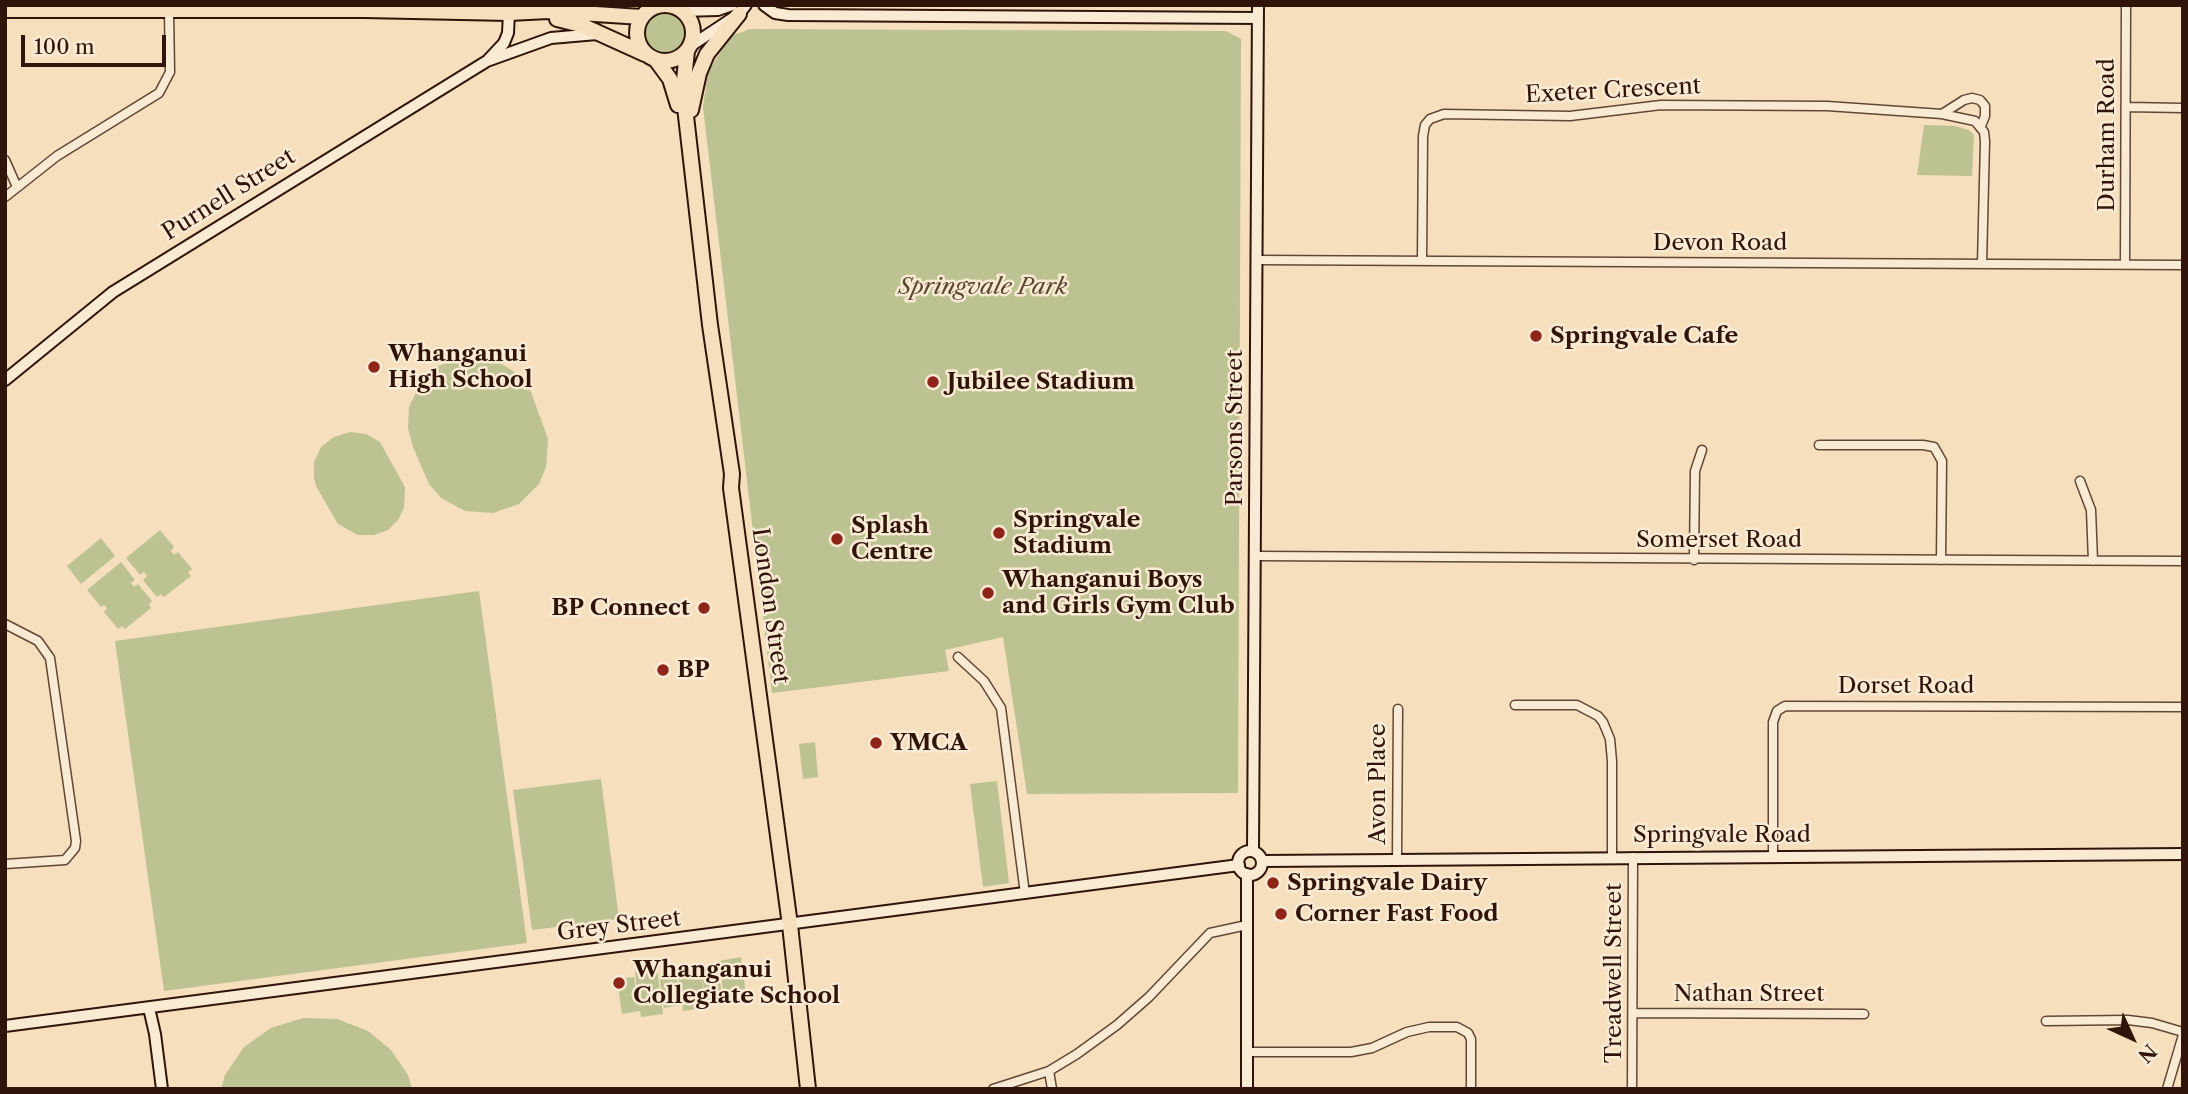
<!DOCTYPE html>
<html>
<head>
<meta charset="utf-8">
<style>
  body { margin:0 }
  #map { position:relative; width:2188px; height:1094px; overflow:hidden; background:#f6dfbd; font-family:"Libre Caslon Text",serif }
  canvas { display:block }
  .frame { position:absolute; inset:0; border:7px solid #301409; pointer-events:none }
  .north { position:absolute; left:2097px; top:1003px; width:70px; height:70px; -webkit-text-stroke:5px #f9ead4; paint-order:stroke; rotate:135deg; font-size:19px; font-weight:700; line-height:28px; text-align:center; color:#301409 }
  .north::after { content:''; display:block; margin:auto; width:24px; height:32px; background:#301409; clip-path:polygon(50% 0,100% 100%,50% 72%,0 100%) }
  .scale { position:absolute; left:21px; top:35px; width:145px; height:32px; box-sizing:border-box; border:4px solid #301409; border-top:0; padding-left:9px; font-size:21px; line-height:24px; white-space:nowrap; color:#301409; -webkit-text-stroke:5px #f9ead4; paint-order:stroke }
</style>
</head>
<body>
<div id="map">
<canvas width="2188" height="1094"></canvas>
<div class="frame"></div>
<div class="north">N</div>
<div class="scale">100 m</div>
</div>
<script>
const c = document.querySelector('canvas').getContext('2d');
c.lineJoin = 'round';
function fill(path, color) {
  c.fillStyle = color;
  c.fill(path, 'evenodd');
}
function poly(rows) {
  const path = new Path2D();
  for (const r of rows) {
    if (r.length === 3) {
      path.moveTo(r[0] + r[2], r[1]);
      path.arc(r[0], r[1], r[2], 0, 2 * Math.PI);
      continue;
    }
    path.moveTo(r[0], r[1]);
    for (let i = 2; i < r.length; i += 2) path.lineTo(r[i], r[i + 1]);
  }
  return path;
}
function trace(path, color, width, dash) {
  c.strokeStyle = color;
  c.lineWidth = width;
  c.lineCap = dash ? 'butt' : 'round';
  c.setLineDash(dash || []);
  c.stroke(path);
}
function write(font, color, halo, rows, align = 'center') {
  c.font = font + ' "Libre Caslon Text",serif';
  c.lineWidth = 5;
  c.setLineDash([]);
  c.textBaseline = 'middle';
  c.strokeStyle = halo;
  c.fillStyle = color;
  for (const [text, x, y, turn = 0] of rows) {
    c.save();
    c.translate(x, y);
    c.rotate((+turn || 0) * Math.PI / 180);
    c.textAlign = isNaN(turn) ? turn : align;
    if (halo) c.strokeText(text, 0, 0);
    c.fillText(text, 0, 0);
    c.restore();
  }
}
const green = poly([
  [665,33,22],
  [748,29,1226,31,1241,39,1238,793,1027,794,1003,637,945,650,949,671,772,693,703,107,708,72,731,35,743,32],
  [1924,125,1955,126,1969,130,1974,135,1972,176,1917,175],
  [464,356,494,359,519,375,531,392,548,439,546,467,539,484,519,504,493,513,465,511,441,498,429,484,413,447,408,428,409,407,422,380,436,367],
  [350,432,366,434,380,442,405,487,404,508,398,520,388,530,374,535,358,535,338,524,316,486,314,478,314,462,321,447,334,437],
  [160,530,174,547,171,551,174,555,178,552,192,569,188,572,191,576,164,597,161,594,157,597,143,580,147,576,144,572,140,575,126,558],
  [101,538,115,556,81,584,67,566],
  [121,562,135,580,131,583,134,587,138,584,152,601,149,604,151,608,125,629,122,626,118,629,104,612,107,608,104,605,101,607,87,590],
  [479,591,527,943,164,991,115,641],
  [815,742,818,777,803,779,799,744],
  [601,779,619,919,532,930,513,790],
  [997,781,1009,883,983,887,970,784],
  [741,957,747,1002,725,1005,719,961],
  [699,964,700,968,717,965,723,999,706,1002,701,973,705,1008,683,1011,677,966],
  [657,969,663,1014,641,1017,640,1011,622,1014,617,979,634,977,639,1010,635,972],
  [676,971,681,1005,664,1008,659,974],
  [303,1018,337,1019,368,1031,391,1050,408,1075,412,1089,221,1089,225,1075,244,1047,271,1028]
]);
const street = poly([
  [648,11,652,5],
  [2126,107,2183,108],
  [1942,114,1964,100,1972,98,1980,100,1985,106,1985,116,1981,126],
  [5,160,17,187],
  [5,197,57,156,159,93,170,72,169,11],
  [1257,260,2183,265],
  [1422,261,1423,136,1425,125,1430,119,1444,114,1570,116,1661,105,1827,106,1942,114,1975,121,1984,132,1985,141,1982,264],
  [2125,264,2126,5],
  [1819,445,1923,445,1934,447,1942,461,1941,560],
  [2080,481,2091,510,2093,561],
  [1256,556,2183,561],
  [1694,560,1695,471,1702,450],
  [5,624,38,641,50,658,76,841,75,848,65,860,5,864],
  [958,657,984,681,1001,708,1025,894],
  [1515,705,1577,705,1598,716,1603,722,1610,739,1612,761,1612,857],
  [1773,856,1773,722,1777,711,1785,706,2183,707],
  [1397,858,1398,709],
  [1633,1013,1864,1014],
  [2046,1021,2128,1020,2152,1023,2183,1032],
  [1247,1052,1351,1052,1372,1048,1407,1032,1429,1027,1457,1027,1468,1033,1471,1039,1471,1089],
  [1049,1071,1052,1089],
  [993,1089,1049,1071,1077,1054,1117,1025,1149,997,1210,933,1247,925],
  [1632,1089,1633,857],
  [2167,1089,2183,1035]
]);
const secondary = poly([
  [764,5,775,13,788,15,1258,18],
  [681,11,718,10,732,5],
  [692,45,739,14,746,5],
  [489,59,504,43,508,33,509,13],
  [5,380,113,292,487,61,551,38,597,34],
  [1253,851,1258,5],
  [1250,863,12],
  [1262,861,2183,854],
  [149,1008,155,1034,162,1089],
  [5,1026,1239,865],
  [1247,1089,1247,874]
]);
const highway = poly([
  [665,33,28],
  [5,10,364,10,509,13,548,11,642,17],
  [557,19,581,25,645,54],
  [687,51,683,90,710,325,732,474,731,488,790,925,808,1089],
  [656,60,670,79,678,105],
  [691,110,699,73,707,54,739,14]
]);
const markers = [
  [1536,336,7,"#8f2418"],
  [374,367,7,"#8f2418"],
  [933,382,7,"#8f2418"],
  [999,533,7,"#8f2418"],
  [837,539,7,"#8f2418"],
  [988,593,7,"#8f2418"],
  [704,608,7,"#8f2418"],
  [663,670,7,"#8f2418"],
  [876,743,7,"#8f2418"],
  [1273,883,7,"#8f2418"],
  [1281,914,7,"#8f2418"],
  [619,983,7,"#8f2418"]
];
const streetNames = [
  ["Exeter Crescent",1613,91,-3],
  ["Durham Road",2107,135,-90],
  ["Purnell Street",229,195,-32],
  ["Devon Road",1720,243],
  ["Parsons Street",1235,428,-90],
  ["Somerset Road",1719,540],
  ["London Street",770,606,82],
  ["Dorset Road",1906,686],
  ["Avon Place",1378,784,-90],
  ["Springvale Road",1722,835],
  ["Grey Street",619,926,-7],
  ["Treadwell Street",1614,973,-90],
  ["Nathan Street",1749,994]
];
const parkNames = [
  ["Springvale Park",983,287]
];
const poiNames = [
  ["Springvale Cafe",1550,336],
  ["Whanganui",388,354],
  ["High School",388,380],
  ["Jubilee Stadium",947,382],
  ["Springvale",1013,520],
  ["Stadium",1013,546],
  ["Splash",851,526],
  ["Centre",851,552],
  ["Whanganui Boys",1002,580],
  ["and Girls Gym Club",1002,606],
  ["BP Connect",690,608,"right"],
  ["BP",677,670],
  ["YMCA",890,743],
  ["Springvale Dairy",1287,883],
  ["Corner Fast Food",1295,914],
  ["Whanganui",633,970],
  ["Collegiate School",633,996]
];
fill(green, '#bcc291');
trace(street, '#624736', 11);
trace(secondary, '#301409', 14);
trace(highway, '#301409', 18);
trace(street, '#f9ead4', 8);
trace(secondary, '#f9ead4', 10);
trace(highway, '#f6dfbd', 14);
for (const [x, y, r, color] of markers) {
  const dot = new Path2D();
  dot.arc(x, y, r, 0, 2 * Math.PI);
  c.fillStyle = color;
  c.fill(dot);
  trace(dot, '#f9ead4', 2.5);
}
write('23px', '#301409', '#f9ead4', streetNames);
write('italic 23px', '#5a4832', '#f9ead4', parkNames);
write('bold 23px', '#301409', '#f9ead4', poiNames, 'left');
</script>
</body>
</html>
